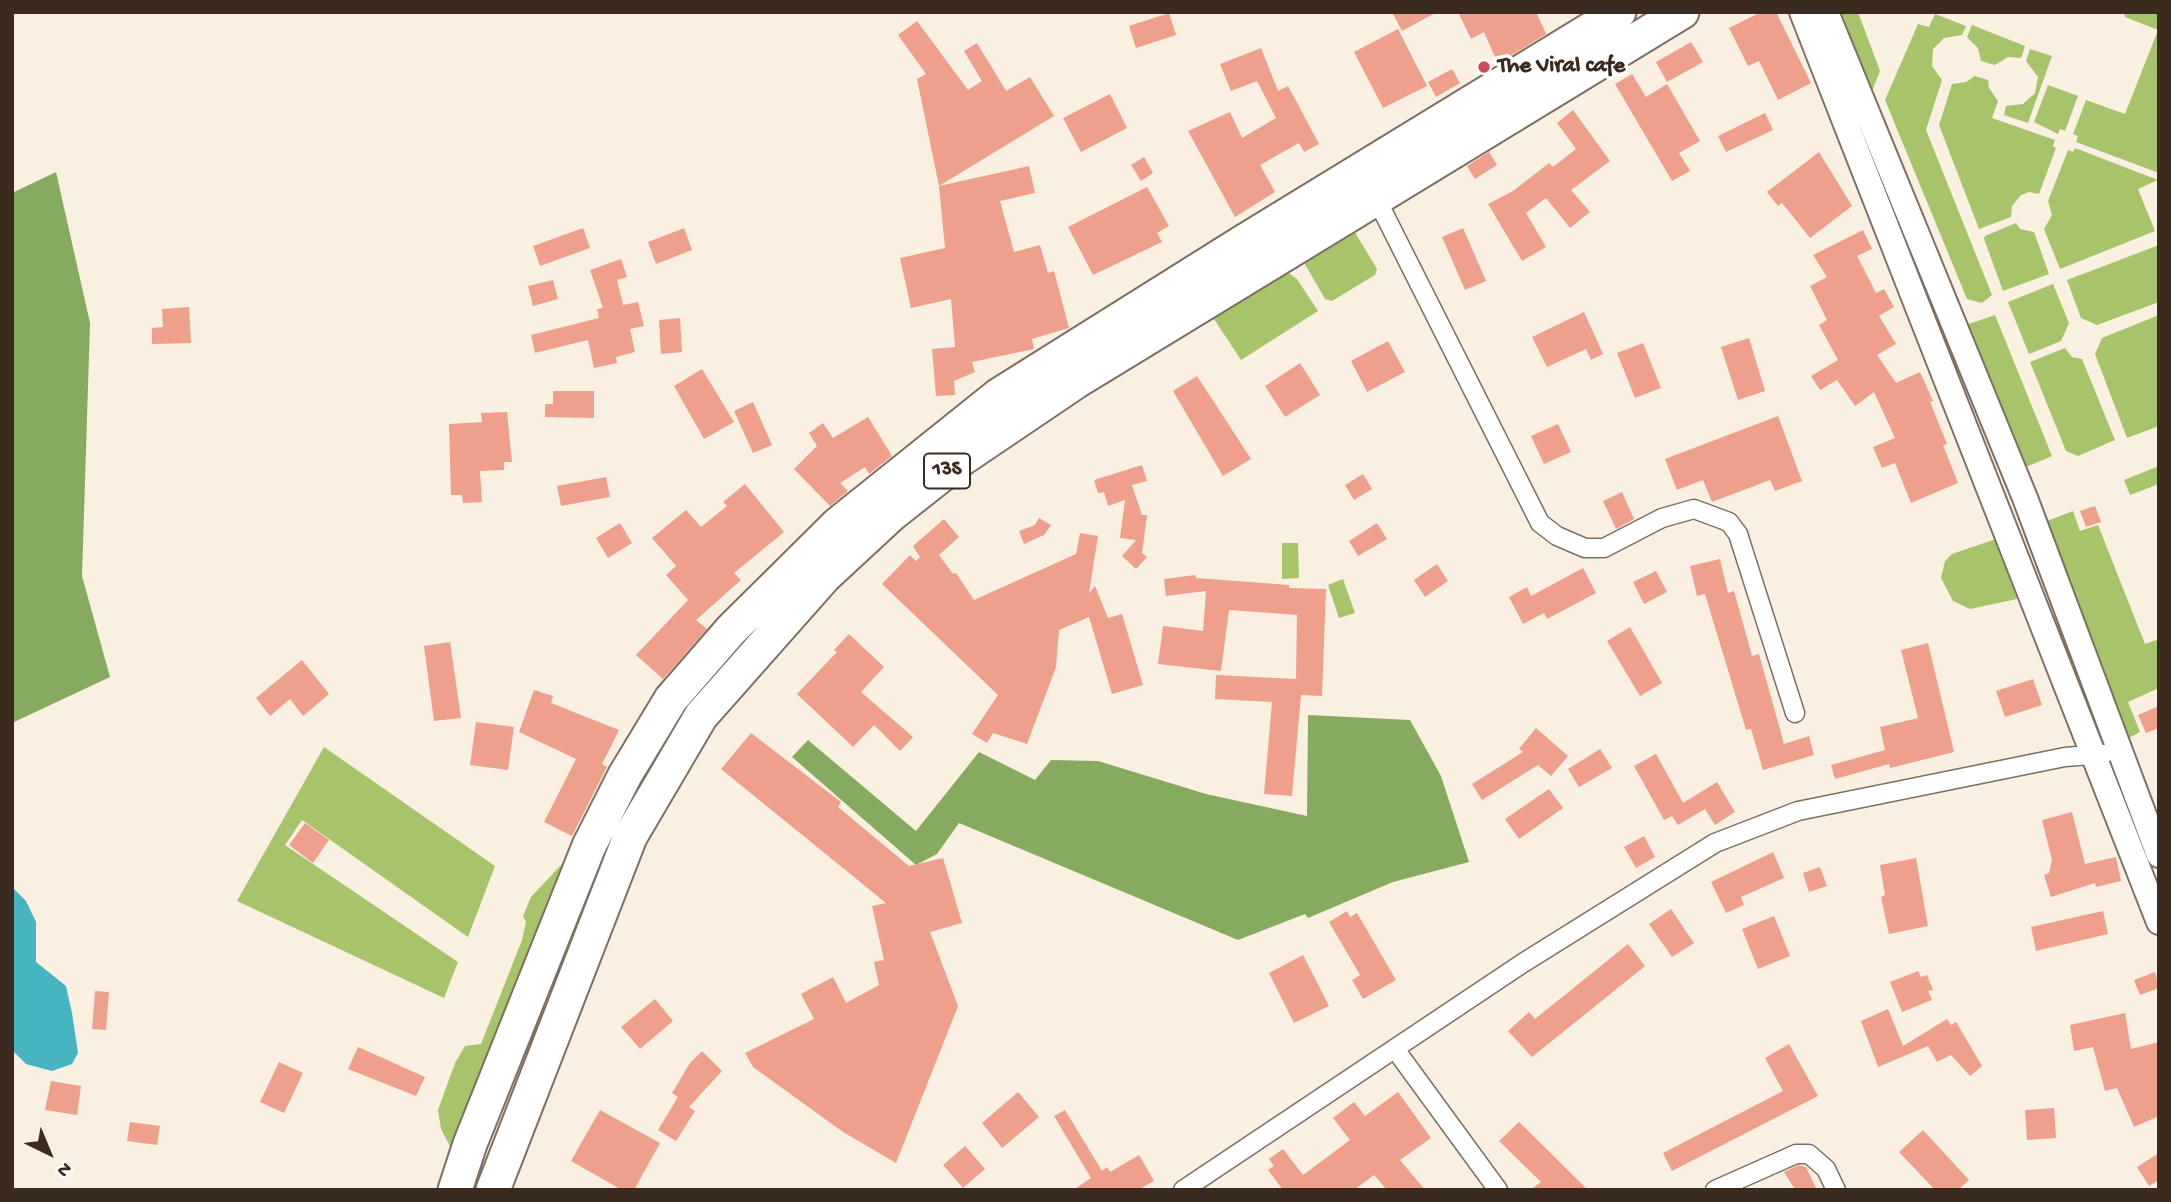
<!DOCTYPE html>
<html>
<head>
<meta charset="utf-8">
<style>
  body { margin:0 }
  #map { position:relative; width:2171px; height:1202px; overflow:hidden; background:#f9f0e2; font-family:"Gochi Hand",sans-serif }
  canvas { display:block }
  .frame { position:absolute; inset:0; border:14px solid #3b2a1e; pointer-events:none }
  .north { position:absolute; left:14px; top:1118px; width:70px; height:70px; -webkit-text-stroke:5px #fff; paint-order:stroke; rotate:137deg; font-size:19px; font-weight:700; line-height:28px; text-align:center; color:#3b2a1e }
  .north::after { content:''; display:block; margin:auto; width:24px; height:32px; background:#3b2a1e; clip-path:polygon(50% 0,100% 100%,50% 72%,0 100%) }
</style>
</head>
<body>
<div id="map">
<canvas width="2171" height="1202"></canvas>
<div class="frame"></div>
<div class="north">N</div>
</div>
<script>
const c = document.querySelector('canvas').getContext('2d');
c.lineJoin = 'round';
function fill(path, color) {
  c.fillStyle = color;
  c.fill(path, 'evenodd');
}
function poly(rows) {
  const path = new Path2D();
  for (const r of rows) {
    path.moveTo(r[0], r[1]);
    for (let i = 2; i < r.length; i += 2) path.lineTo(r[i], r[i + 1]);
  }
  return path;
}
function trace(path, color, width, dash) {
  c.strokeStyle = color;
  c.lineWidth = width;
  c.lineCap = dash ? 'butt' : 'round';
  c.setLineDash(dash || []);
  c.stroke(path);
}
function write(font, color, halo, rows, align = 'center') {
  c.font = font + ' "Gochi Hand",sans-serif';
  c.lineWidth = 7;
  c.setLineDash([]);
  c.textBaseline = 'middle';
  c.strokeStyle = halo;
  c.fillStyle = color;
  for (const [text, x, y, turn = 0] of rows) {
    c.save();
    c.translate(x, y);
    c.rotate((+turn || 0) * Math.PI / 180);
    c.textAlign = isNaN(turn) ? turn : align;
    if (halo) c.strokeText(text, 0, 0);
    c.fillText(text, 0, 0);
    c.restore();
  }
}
const green = poly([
  [1836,12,1858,12,1880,71,1869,99],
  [2124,12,2159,12,2159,173,2076,142,2078,136,2073,134,2086,100,2125,114,2158,30,2125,17],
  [1935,14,1966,26,1962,35,1944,38,1933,49,1932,66,1942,80,1926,130,1992,295,1982,303,1967,299,1885,100,1918,24,1929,27],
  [1972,25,2025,46,2021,58,2008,57,1995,65,1981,61,1978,48,1967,37],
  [2030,49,2052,56,2028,123,2004,115,2006,106,2023,104,2035,93,2038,77,2026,61],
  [1975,76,1988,80,1989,88,1998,101,1992,118,2055,140,2053,146,2056,148,2039,194,2029,192,2021,195,2012,206,2011,217,1979,229,1939,125,1952,84,1966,82],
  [2048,85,2078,96,2065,131,2060,129,2058,134,2034,122],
  [2075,148,2158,180,2138,189,2155,231,2060,269,2044,229,2052,215,2048,201,2068,150,2073,152],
  [2016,223,2020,229,2034,232,2049,274,2003,291,1984,239,1985,236],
  [1353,229,1377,269,1375,275,1332,301,1325,299,1302,259],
  [2159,245,2159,302,2097,325,2081,318,2067,280],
  [1283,269,1297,279,1318,311,1241,360,1214,319,1213,311],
  [2053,284,2069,323,2061,341,2029,354,2008,302],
  [1995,315,2052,456,2019,470,1960,327],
  [2159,315,2159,426,2127,438,2095,354,2102,338],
  [2065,348,2072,357,2082,359,2115,440,2078,456,2066,451,2030,362],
  [2159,466,2159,484,2130,495,2124,480],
  [2073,511,2080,531,2098,525,2145,644,2159,639,2159,688,2128,702,2140,732,2127,739,2039,524],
  [1996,539,2017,599,1970,609,1953,601,1941,578,1945,561,1952,554],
  [1282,543,1298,543,1299,578,1282,579],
  [1343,579,1355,613,1339,618,1328,585],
  [324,747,495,866,468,937,302,820,285,845,458,962,444,998,237,901],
  [562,864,459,1149,452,1150,441,1129,438,1110,455,1063,465,1046,481,1044,522,940,526,922,523,916,531,897]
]);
const forest = poly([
  [56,172,90,323,82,576,110,677,12,723,12,193],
  [1308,715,1410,720,1441,776,1469,862,1393,882,1308,918,1305,914,1238,940,959,823,937,854,916,865,792,757,808,740,916,831,979,752,1035,780,1051,760,1098,761,1206,794,1307,816]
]);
const water = poly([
  [12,887,26,901,36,922,36,962,66,986,72,1013,78,1053,72,1064,52,1071,26,1064,12,1050]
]);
const building = poly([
  [1392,12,1437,12,1402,31],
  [1458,12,1536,12,1546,34,1498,64,1484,32,1471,39],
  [1761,12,1776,12,1811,83,1778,100,1759,61,1748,66,1729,28],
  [1169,13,1176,35,1136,48,1129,26],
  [917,21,968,90,982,81,964,51,977,43,1006,91,1030,77,1054,116,939,186,917,79,926,74,898,35],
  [1398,29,1427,86,1383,108,1354,52],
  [1691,42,1703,62,1667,82,1656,62],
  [1261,48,1278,91,1288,86,1319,144,1304,152,1299,143,1260,165,1275,192,1235,217,1188,131,1230,112,1242,138,1276,118,1257,81,1231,91,1220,64],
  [1452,69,1460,83,1436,97,1428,82],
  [1632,74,1646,97,1667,84,1700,141,1679,153,1690,171,1672,181,1615,84],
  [1110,94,1127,128,1081,152,1063,118],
  [1573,110,1610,161,1571,190,1590,212,1570,228,1546,198,1526,213,1546,247,1522,261,1488,204,1513,191,1549,163,1553,167,1576,149,1557,123],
  [1765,113,1773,130,1726,152,1718,136],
  [1489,152,1497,165,1475,179,1467,166],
  [1819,152,1852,206,1810,238,1782,203,1778,206,1767,192],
  [1144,157,1153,173,1141,181,1131,165],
  [1029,166,1035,193,1000,201,1014,252,1040,245,1048,273,1054,271,1069,328,1032,339,1034,349,972,362,975,372,954,381,955,395,936,396,932,349,955,347,951,299,911,308,900,258,945,248,939,186],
  [1147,187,1169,226,1157,233,1162,242,1093,275,1068,227],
  [583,228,590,248,540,266,533,246],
  [684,228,692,250,656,264,648,242],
  [1463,228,1486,281,1465,290,1442,237],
  [1863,230,1872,249,1857,256,1876,293,1884,289,1894,307,1879,316,1896,344,1877,355,1896,383,1920,372,1933,401,1930,402,1947,444,1943,445,1958,483,1911,503,1895,463,1882,468,1873,447,1895,438,1874,392,1855,406,1837,380,1820,390,1811,376,1838,360,1819,325,1827,320,1810,286,1827,277,1813,255],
  [621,259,627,277,617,280,623,305,638,302,644,326,630,329,635,352,616,357,617,363,594,368,588,340,535,353,531,335,599,318,597,309,603,308,590,270],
  [553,280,558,299,533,306,528,286],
  [189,307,191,343,152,344,152,328,163,327,162,309],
  [1584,312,1603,354,1591,360,1586,349,1547,367,1532,337],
  [680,318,682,352,661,354,659,320],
  [1749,338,1765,391,1738,400,1721,347],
  [1388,341,1405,372,1367,392,1351,361],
  [1643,343,1661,388,1635,398,1617,353],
  [1300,363,1320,395,1285,417,1265,386],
  [702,369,734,422,704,439,674,386],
  [1197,376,1251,459,1223,476,1173,391],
  [553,391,594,391,594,418,545,417,545,404,553,404],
  [753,402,772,445,753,453,734,411],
  [507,412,512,462,504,462,504,470,480,471,482,502,463,503,462,495,451,495,449,424,482,422,481,413],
  [1778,416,1802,481,1775,491,1770,480,1712,502,1703,480,1677,490,1665,459],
  [868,417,892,456,869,474,865,467,840,483,848,491,830,506,794,469,817,446,809,433,823,423,833,438],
  [1558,424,1571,452,1544,464,1531,436],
  [1142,465,1147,481,1132,485,1142,515,1147,515,1142,553,1147,557,1136,569,1122,556,1136,540,1120,538,1125,500,1108,506,1104,492,1098,493,1094,480],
  [1363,474,1372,489,1354,500,1345,485],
  [606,477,610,497,561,506,557,486],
  [745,484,784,532,734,573,741,580,696,620,707,629,663,679,636,655,688,600,666,575,676,566,652,538,686,510,701,527,727,506,723,502],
  [1622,492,1634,519,1616,529,1603,501],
  [2095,506,2101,522,2086,527,2080,511],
  [1039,518,1051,525,1044,535,1024,544,1019,531,1035,525],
  [944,519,959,537,939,555,953,574,956,573,974,600,1076,554,1080,533,1098,536,1089,593,1095,586,1108,618,1122,614,1143,685,1112,694,1089,617,1059,630,1056,667,1027,744,993,733,987,743,972,734,998,695,882,584,910,555,916,561,920,557,913,546],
  [620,523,632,543,608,558,596,538],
  [1377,523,1387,539,1358,556,1349,541],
  [1720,559,1728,593,1734,591,1752,656,1759,654,1784,744,1809,736,1814,755,1763,770,1751,729,1746,730,1705,594,1697,596,1690,566],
  [1437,564,1448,581,1425,597,1414,580],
  [1583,568,1596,593,1547,619,1544,613,1523,624,1509,597,1527,587,1531,596],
  [1656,571,1667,592,1644,604,1633,582],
  [1195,575,1196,578,1289,585,1289,588,1326,589,1322,696,1301,695,1292,796,1264,794,1272,702,1215,699,1216,675,1296,679,1297,615,1229,610,1221,671,1158,664,1163,626,1203,631,1206,591,1166,596,1164,579],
  [1630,627,1662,683,1640,696,1607,641],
  [849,634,884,667,861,692,913,737,900,751,874,725,853,747,797,694,837,652,834,650],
  [450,642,461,718,434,721,424,646],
  [1928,643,1954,752,1890,768,1889,764,1835,779,1831,765,1885,750,1880,727,1918,718,1901,650],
  [302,660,329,694,303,716,290,699,270,716,256,698],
  [2033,679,2042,705,2005,717,1996,691],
  [534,690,553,696,551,703,619,730,602,764,607,767,572,836,544,822,576,759,519,732],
  [2159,706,2159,728,2146,733,2138,715],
  [476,722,514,727,508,770,470,765],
  [1536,728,1568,756,1551,776,1538,765,1482,800,1472,784,1523,752,1519,749],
  [751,733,841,802,838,807,909,866,943,858,962,923,930,932,958,1006,896,1163,843,1132,753,1067,745,1053,814,1019,801,994,833,977,846,1003,879,985,874,962,884,960,872,906,886,903,721,769],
  [1600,749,1612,768,1579,787,1568,769],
  [1656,754,1683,803,1717,782,1735,812,1715,825,1705,809,1678,825,1672,816,1664,820,1634,766],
  [1549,789,1563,808,1519,839,1505,819],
  [2072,812,2085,864,2116,857,2121,881,2096,887,2095,883,2051,897,2044,875,2049,873,2052,860,2042,820],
  [305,823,329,840,313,863,289,845],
  [1644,836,1655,857,1636,868,1624,847],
  [1773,852,1784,878,1741,897,1744,905,1726,913,1711,882],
  [1916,858,1928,926,1889,934,1881,897,1885,895,1880,865],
  [1820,867,1827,886,1809,892,1803,873],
  [1671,909,1694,943,1672,957,1649,924],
  [1347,911,1350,917,1357,913,1396,980,1363,999,1352,980,1360,975,1329,922],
  [2103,911,2108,934,2036,951,2031,927],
  [1774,916,1790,956,1758,969,1742,929],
  [1628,944,1645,966,1532,1057,1508,1031,1529,1012,1535,1019],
  [1303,955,1329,1006,1294,1023,1269,973],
  [1918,971,1921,977,1927,975,1933,990,1928,991,1932,1000,1902,1012,1890,982],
  [2155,972,2159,988,2140,995,2134,980],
  [95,991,109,992,106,1030,92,1029],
  [655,999,673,1021,640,1049,621,1027],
  [1888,1009,1903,1046,1947,1019,1951,1025,1956,1022,1982,1066,1970,1076,1951,1055,1937,1062,1928,1046,1878,1067,1861,1021],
  [2125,1013,2131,1049,2159,1042,2159,1116,2134,1127,2117,1088,2105,1091,2093,1047,2074,1051,2070,1025],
  [1789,1044,1818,1096,1672,1171,1663,1153,1783,1091,1765,1058],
  [358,1047,425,1077,416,1096,348,1069],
  [702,1051,722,1071,689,1107,695,1111,676,1141,658,1130,678,1097,672,1093,690,1063],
  [279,1062,303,1073,284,1113,260,1102],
  [51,1081,81,1086,77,1115,45,1110],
  [1018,1092,1039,1117,1002,1148,982,1123],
  [1398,1092,1431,1138,1400,1160,1425,1190,1387,1190,1374,1175,1354,1190,1283,1190,1268,1170,1274,1166,1269,1159,1283,1149,1303,1175,1350,1140,1333,1118,1354,1102,1365,1116],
  [2054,1108,2056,1138,2027,1140,2025,1110],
  [600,1110,660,1143,634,1190,622,1190,571,1161],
  [1065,1110,1102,1171,1107,1167,1110,1172,1139,1155,1154,1181,1138,1190,1073,1190,1091,1178,1054,1116],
  [130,1122,160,1126,157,1145,127,1141],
  [1519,1122,1588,1190,1530,1190,1541,1182,1499,1141],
  [1923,1130,1969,1180,1958,1190,1935,1190,1899,1152],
  [965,1146,985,1169,963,1188,943,1165],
  [2159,1153,2159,1180,2149,1186,2137,1167],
  [1798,1165,1806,1167,1817,1190,1797,1190,1792,1185,1784,1172]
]);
const street = poly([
  [1374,194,1540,523,1557,536,1585,548,1604,548,1662,518,1694,509,1729,522,1738,534,1795,713],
  [1395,1049,1498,1190],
  [1183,1190,1523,963,1715,843,1798,811,2065,757,2104,754],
  [1715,1190,1796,1154,1809,1154,1826,1169,1836,1190]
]);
const secondary = poly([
  [1802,12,2159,922],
  [1826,12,2025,498,2159,855]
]);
const highway = poly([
  [455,1190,470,1144,589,846,625,775,671,699,731,630,838,524,999,395,1243,242,1619,12],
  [493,1190,630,837,701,716,824,577,892,514,963,458,1077,381,1682,12]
]);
const markers = [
  [1484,67,7,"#d1495b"]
];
const shields = [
  [947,471,46]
];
const shieldNames = [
  ["13S",947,471]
];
const poiNames = [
  ["The Viral cafe",1498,67]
];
fill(green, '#a8c46a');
fill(forest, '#86aa5e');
fill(water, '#46b4c1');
fill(building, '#efa08d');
trace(street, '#7e6f63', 21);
trace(secondary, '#7e6f63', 28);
trace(highway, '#7e6f63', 37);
trace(street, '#fff', 18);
trace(secondary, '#fff', 24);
trace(highway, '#fff', 33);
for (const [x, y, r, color] of markers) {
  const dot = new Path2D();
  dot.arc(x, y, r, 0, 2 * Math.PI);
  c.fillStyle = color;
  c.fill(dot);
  trace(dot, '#fff', 2.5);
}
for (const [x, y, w] of shields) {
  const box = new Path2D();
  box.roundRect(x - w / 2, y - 17.5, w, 35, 5);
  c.fillStyle = '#fff';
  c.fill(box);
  trace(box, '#3b2a1e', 2);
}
write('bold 21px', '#3b2a1e', null, shieldNames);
write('bold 23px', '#3b2a1e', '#fff', poiNames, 'left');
</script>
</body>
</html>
